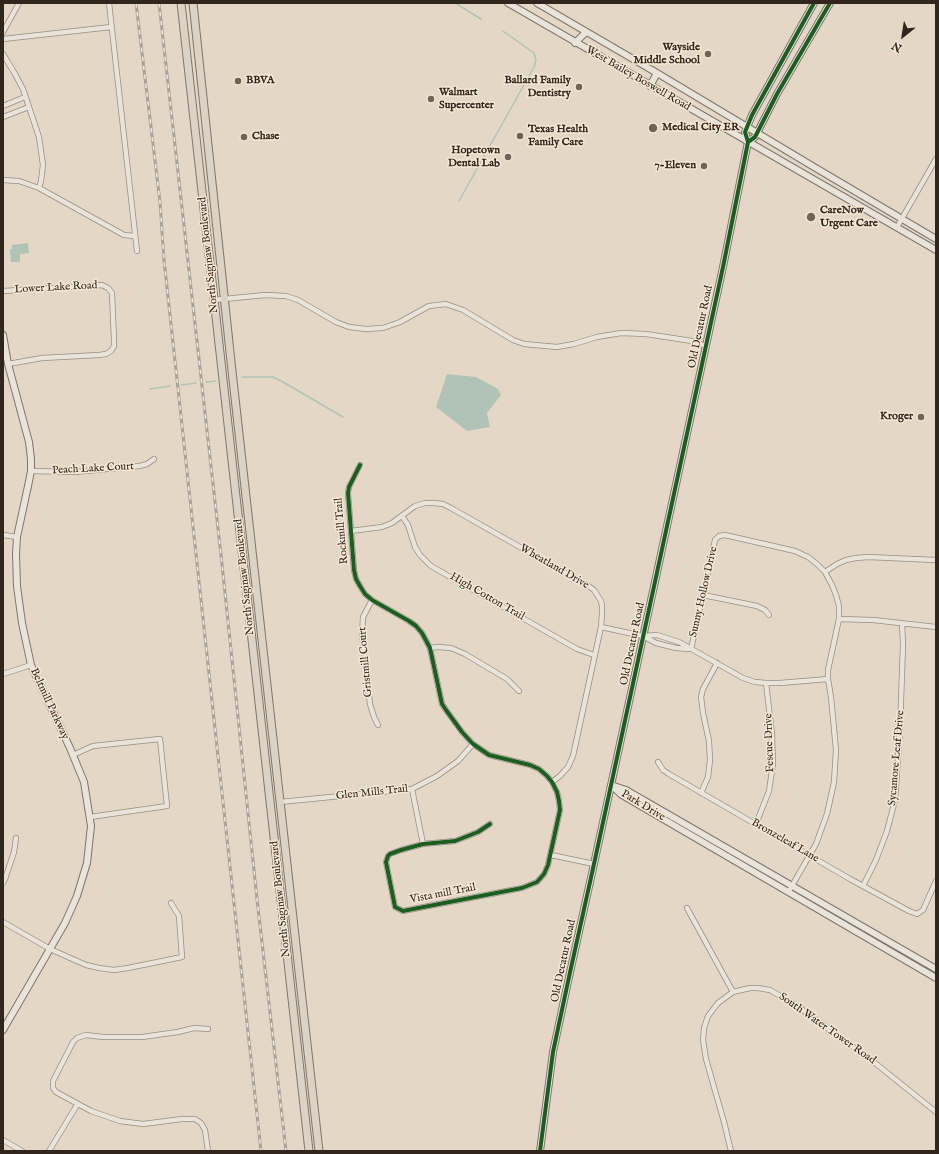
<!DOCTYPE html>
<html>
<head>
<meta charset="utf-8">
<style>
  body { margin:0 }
  #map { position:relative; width:939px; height:1154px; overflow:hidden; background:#e4d7c6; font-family:"IM FELL English",serif }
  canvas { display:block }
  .frame { position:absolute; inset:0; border:4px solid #30261e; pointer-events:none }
  .north { position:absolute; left:883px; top:16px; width:40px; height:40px; -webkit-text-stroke:3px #f6e6d2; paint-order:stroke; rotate:210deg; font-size:11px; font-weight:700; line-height:16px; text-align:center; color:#30261e }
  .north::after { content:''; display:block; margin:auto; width:14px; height:18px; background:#30261e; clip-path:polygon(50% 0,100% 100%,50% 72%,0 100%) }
</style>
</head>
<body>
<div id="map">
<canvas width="939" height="1154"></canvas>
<div class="frame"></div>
<div class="north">N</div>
</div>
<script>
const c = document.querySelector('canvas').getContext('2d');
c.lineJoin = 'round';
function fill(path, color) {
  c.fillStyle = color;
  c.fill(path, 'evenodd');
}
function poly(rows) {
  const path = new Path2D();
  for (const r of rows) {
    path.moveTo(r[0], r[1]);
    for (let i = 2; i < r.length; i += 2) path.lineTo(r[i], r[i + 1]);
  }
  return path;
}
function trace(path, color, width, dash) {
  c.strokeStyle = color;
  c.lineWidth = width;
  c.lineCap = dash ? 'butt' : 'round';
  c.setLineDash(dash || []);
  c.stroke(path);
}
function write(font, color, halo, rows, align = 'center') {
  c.font = font + ' "IM FELL English",serif';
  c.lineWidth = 3;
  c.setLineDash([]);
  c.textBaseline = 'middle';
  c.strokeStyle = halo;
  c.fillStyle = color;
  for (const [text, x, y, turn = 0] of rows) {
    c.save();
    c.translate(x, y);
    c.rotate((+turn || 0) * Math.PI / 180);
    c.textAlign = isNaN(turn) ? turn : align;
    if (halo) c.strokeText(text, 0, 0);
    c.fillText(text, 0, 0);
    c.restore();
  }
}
const water = poly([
  [28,243,29,253,20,254,20,262,11,262,10,249,12,249,12,245],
  [447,374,476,377,498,389,501,395,487,413,490,427,467,431,436,407]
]);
const stream = poly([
  [455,3,481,19],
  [459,201,534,67,536,60,534,53,503,31],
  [242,377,273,377,283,382,343,417],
  [206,382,216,381],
  [181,385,196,383],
  [150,389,170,386]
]);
const street = poly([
  [109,3,137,251],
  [3,32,19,3],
  [3,39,111,27],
  [3,54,15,74,23,89,39,137,43,165,41,181,39,188],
  [3,106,25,97],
  [3,117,29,107],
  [3,180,19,181,39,188,124,235,135,236],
  [897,227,936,159],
  [3,291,102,285,108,288,112,293,114,340,114,346,111,351,106,354,99,355,42,358,8,364],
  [214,300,265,295,286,296,298,300,336,322,349,327,366,329,383,328,400,322,429,306,446,304,463,310,513,340,524,344,557,347,574,344,597,337,621,333,646,334,692,341,706,346],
  [360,465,349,487,348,493,354,570,356,579,360,586,365,594,372,600,409,621,416,626,422,633,430,648,442,704,446,710,462,732,473,744,489,755,530,765,539,769,547,776,552,782,557,792,559,801,560,810,548,865,544,874,537,882,522,888,403,911,395,907,386,862,388,856,390,854,401,850,423,844,455,841,478,832,490,824],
  [31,471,75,472,140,466,147,464,154,459],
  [402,516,408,525,415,547,420,555,431,566,577,649,594,655],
  [351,531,382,527,392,523,415,506,425,503,434,503,443,504,451,508,587,585,594,590,601,601,602,606,602,613,601,627,573,756,568,767,560,776,552,782],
  [3,535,17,537],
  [825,572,837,564,846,560,856,558,868,557,936,560],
  [703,595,757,606,765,610,769,615],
  [372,600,363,617,362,634,370,704,374,717,378,725],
  [839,619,873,620,936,627],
  [601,627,643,636,657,635,679,642,743,678,755,682,766,683,780,683,828,679],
  [643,636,656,643,676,648,689,649],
  [430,648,438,647,451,648,465,654,507,679,519,691],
  [691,649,715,540,719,536,725,535,795,551,808,557,817,564,825,572,832,585,836,595,839,606,839,619,828,670,828,679,831,697,836,750,834,782,827,814,816,844,789,891],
  [3,674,31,665],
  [73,755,93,746,160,739,167,806,90,817],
  [658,762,663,770,669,774,850,879,909,911,917,914,923,910,936,881],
  [412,789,423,844],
  [701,793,708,777,710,760,709,741,703,713,701,697,703,689,717,663],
  [280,802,412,789,437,776,458,761,473,744],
  [756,824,769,791,773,764,772,734,766,683],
  [551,855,594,864],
  [3,883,5,879,14,852,16,838],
  [863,886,876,860,887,831,895,800,900,729,903,645,902,623],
  [687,908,733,992],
  [3,922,50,949,86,965,99,968,114,970,128,968,182,957,179,916,171,903],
  [3,1140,22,1151],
  [49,1151,77,1105],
  [208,1151,205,1130,201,1123,195,1119,182,1119,143,1124,120,1121,91,1111,56,1092,53,1088,53,1081,73,1042,77,1038,86,1035,103,1037,142,1037,178,1032,194,1028,208,1029],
  [731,1151,724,1122,706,1059,703,1040,704,1028,708,1016,718,1003,733,992,750,988,758,988,770,990,796,1005,875,1063,936,1112]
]);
const secondary = poly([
  [508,3,936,250],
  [537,3,657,73,814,167,936,239],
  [575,43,586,32],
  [650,86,657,73],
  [748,142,755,137,777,94,830,3],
  [3,335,8,364,29,442,31,459,31,471,28,486,17,537,16,554,17,586,22,623,31,665,70,748,84,782,91,826,87,863,77,896,65,923,3,1030],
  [611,785,622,795,936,978],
  [614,786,626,790,936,969],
  [540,1151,553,1052,569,977,594,864,723,267,748,142,745,132,752,115,814,3]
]);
const primary = poly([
  [181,3,309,1151],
  [193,3,232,371,319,1151]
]);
const rail = poly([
  [136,3,160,202,164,260,261,1151],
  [159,3,222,564,257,899,286,1151]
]);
const cycleway = poly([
  [748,142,755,137,777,94,830,3],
  [360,465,349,487,348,493,354,570,356,579,360,586,365,594,372,600,409,621,416,626,422,633,430,648,442,704,446,710,462,732,473,744,489,755,530,765,539,769,547,776,552,782,557,792,559,801,560,810,548,865,544,874,537,882,522,888,403,911,395,907,386,862,388,856,390,854,401,850,423,844,455,841,478,832,490,824],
  [540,1151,553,1052,569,977,594,864,723,267,748,142,745,132,752,115,814,3]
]);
const markers = [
  [708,54,4,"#6f6459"],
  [238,81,4,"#6f6459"],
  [579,87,4,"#6f6459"],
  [431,99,4,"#6f6459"],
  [653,128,5,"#6f6459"],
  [520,136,4,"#6f6459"],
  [244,137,4,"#6f6459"],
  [508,157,4,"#6f6459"],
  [704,166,4,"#6f6459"],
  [811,217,5,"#6f6459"],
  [921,417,4,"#6f6459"]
];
const poiNames = [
  ["Wayside",700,48,"right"],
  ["Middle School",700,61,"right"],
  ["BBVA",246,81],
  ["Ballard Family",571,81,"right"],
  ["Dentistry",571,94,"right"],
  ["Walmart",439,93],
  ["Supercenter",439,106],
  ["Medical City ER",662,128],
  ["Texas Health",528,130],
  ["Family Care",528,143],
  ["Chase",252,137],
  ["Hopetown",500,151,"right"],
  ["Dental Lab",500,164,"right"],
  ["7-Eleven",696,166,"right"],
  ["CareNow",820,211],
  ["Urgent Care",820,224],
  ["Kroger",913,417,"right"]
];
const streetNames = [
  ["West Bailey Boswell Road",638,79,30],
  ["North Saginaw Boulevard",209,255,-96],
  ["Lower Lake Road",56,288,-3],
  ["Old Decatur Road",701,327,-78],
  ["Peach Lake Court",93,469,-3],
  ["Rockmill Trail",342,531,-95],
  ["Wheatland Drive",554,567,30],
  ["North Saginaw Boulevard",245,577,-96],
  ["Sunny Hollow Drive",704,592,-77],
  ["High Cotton Trail",487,597,30],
  ["Old Decatur Road",633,644,-78],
  ["Gristmill Court",366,662,-95],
  ["Beltmill Parkway",49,704,65],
  ["Fescue Drive",770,743,-92],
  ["Sycamore Leaf Drive",897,758,-85],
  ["Glen Mills Trail",372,793,-6],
  ["Park Drive",643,806,31],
  ["Bronzeleaf Lane",785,841,30],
  ["Vista mill Trail",443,894,-11],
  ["North Saginaw Boulevard",281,899,-96],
  ["Old Decatur Road",564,961,-78],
  ["South Water Tower Road",827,1029,35]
];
fill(water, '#b1c3b7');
trace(stream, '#b1c3b7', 1.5);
trace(street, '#968e84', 6);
trace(secondary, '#7e766d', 8);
trace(primary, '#7e766d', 9);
trace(street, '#e9e3da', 4.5);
trace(secondary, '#e9e3da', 6);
trace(primary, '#dcd3c5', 7);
trace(rail, '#a8a29b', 3);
trace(rail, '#f6e6d2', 1.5, [4.5]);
trace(cycleway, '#1b5e20', 4);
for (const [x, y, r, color] of markers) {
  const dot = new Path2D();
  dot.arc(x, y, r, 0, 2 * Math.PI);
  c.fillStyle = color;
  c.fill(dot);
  trace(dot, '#f6e6d2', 1.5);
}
write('bold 11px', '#30261e', '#f6e6d2', poiNames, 'left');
write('11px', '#30261e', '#f6e6d2', streetNames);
</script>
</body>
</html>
